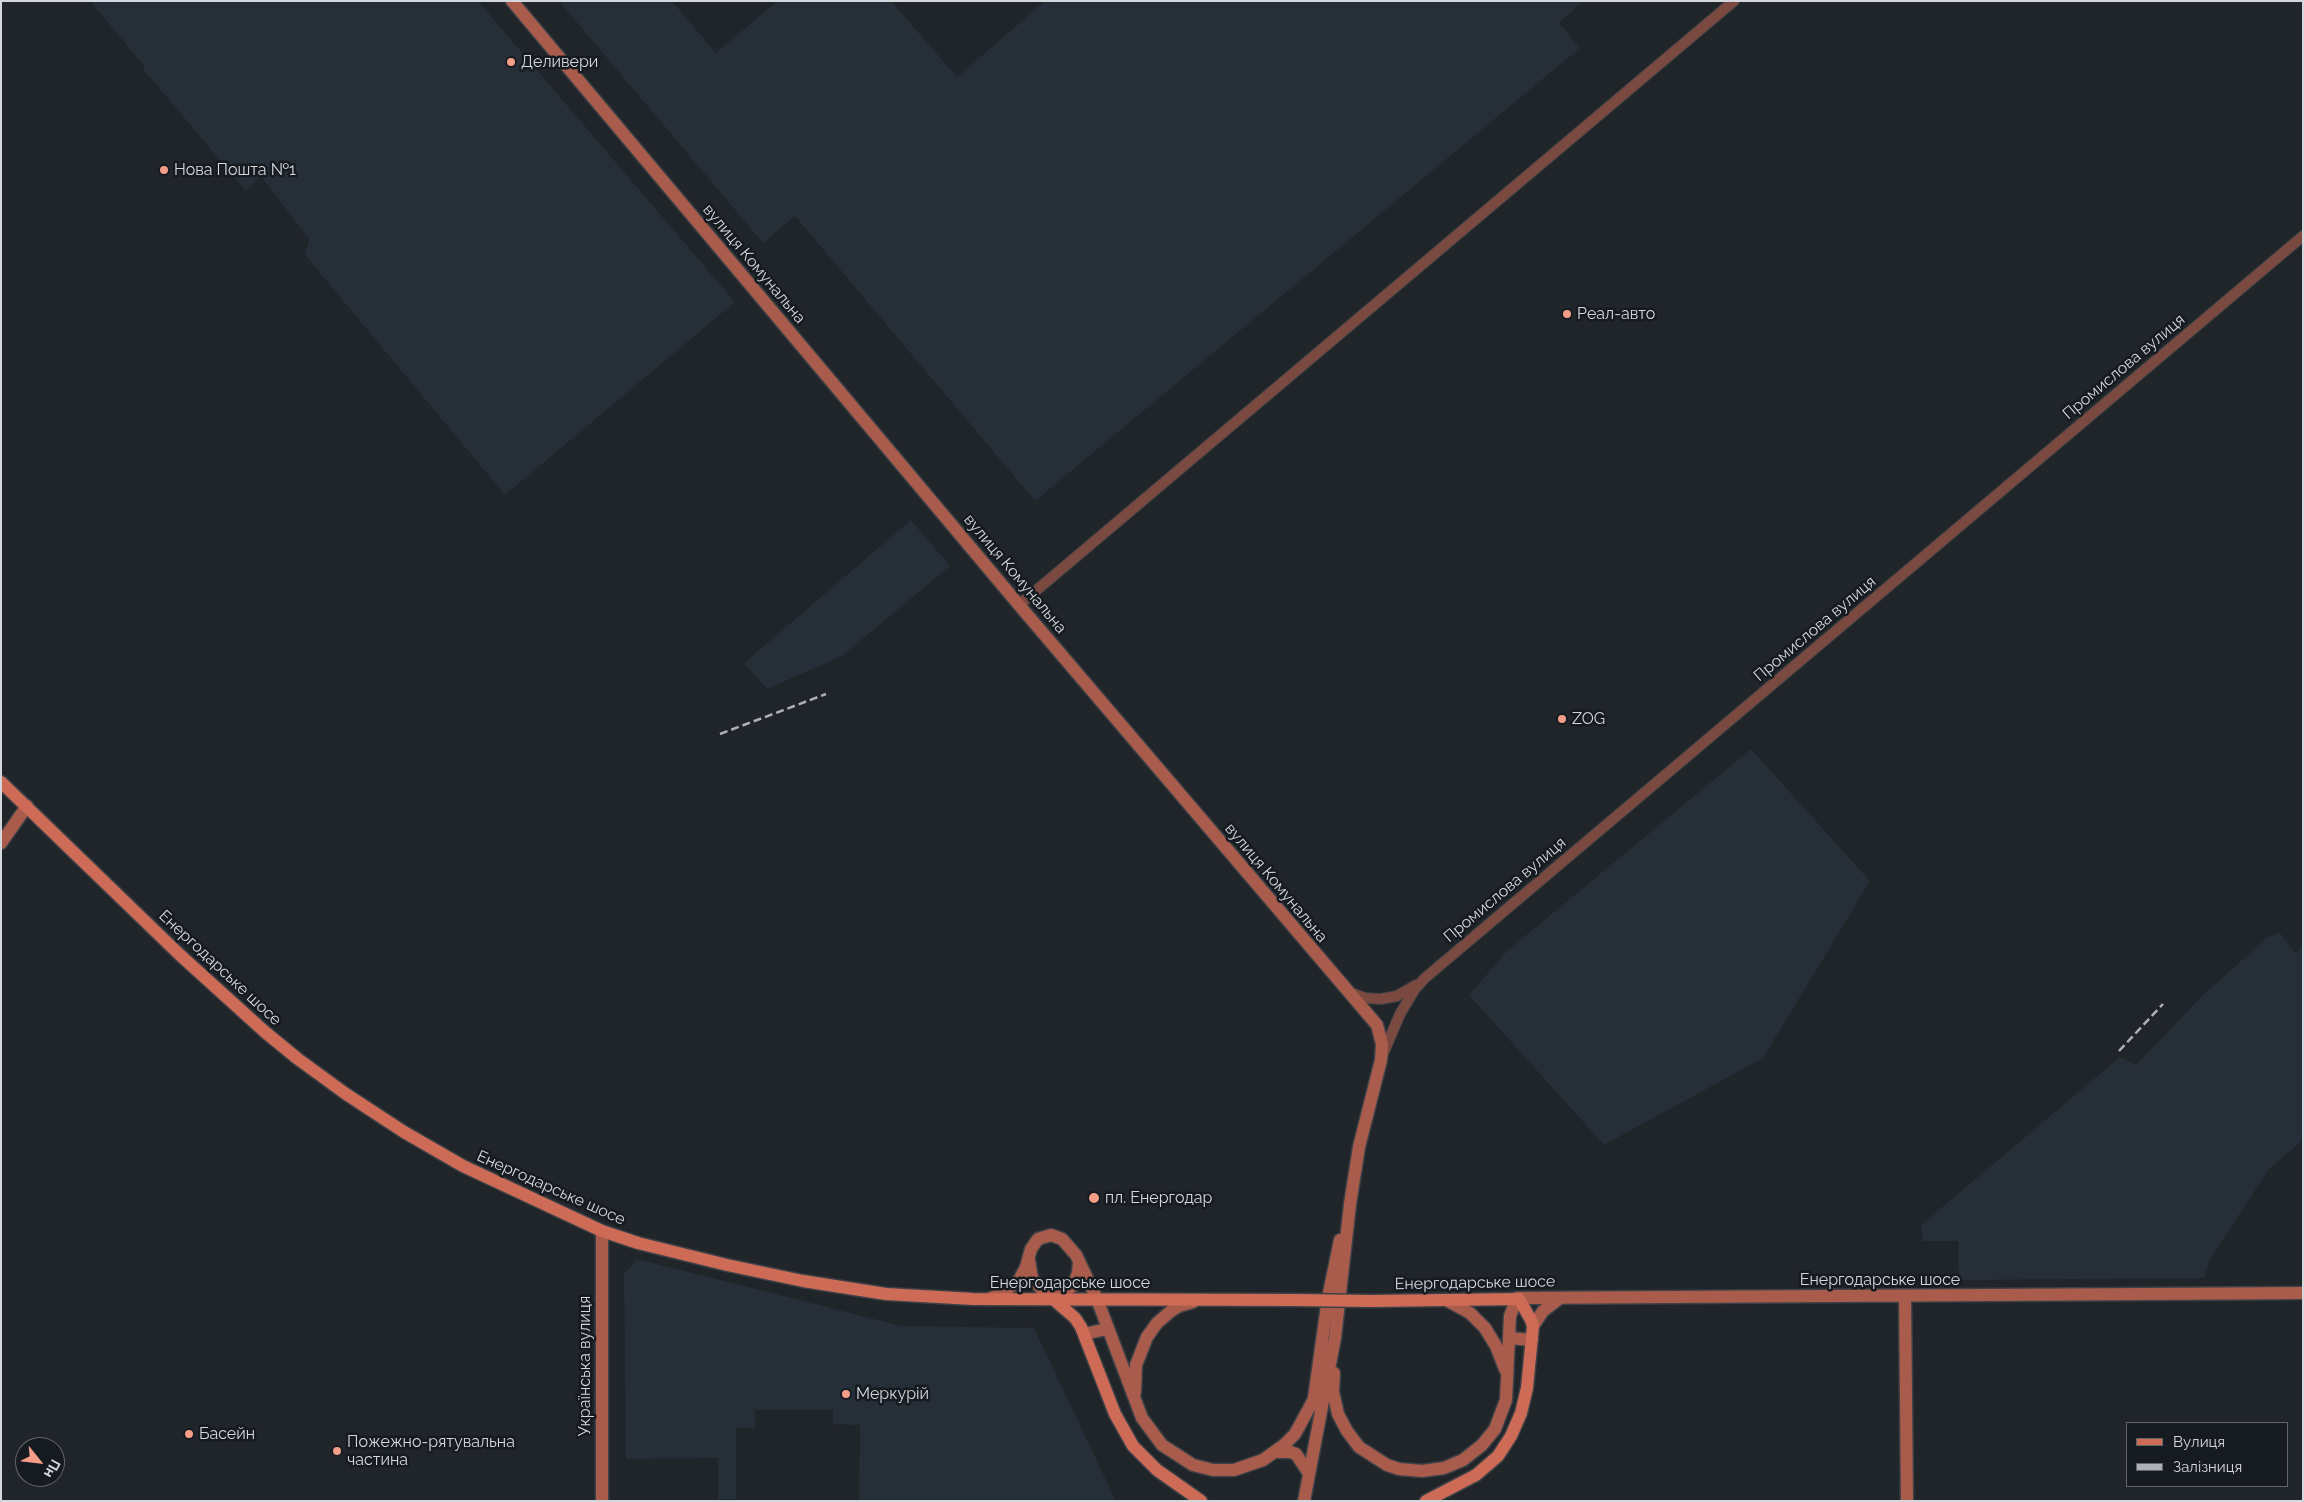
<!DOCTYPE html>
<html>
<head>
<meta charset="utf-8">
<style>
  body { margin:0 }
  #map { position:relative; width:2304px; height:1502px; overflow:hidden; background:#20252a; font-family:Raleway,sans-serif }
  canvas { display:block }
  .frame { position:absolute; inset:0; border:2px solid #d4d7db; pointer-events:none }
  .legend { position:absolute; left:2126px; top:1422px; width:162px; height:65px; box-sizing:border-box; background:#161b21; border:1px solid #62666b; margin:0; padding:6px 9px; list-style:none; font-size:15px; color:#d4d7db }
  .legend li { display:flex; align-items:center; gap:10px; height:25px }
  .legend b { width:25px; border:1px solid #62666b }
  .north { position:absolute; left:15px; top:1437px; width:50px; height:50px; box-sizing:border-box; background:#161b21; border:1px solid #62666b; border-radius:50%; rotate:119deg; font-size:14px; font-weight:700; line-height:20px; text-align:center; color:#d4d7db }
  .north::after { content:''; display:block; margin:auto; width:18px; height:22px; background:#f49e8a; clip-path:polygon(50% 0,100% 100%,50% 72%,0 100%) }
</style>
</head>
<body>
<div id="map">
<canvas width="2304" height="1502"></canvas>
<div class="frame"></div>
<ul class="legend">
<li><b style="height:6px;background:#ce6b56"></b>Вулиця</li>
<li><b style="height:6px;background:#adb0b5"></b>Залізниця</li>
</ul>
<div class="north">Пн</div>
</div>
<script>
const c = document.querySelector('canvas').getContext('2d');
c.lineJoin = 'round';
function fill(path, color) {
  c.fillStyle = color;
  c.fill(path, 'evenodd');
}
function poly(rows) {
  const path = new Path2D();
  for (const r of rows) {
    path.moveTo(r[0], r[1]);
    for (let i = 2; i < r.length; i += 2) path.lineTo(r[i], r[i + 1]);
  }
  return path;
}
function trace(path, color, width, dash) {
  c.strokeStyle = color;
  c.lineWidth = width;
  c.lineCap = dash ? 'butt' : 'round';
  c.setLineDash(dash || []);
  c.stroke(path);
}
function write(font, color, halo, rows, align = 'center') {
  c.font = font + ' Raleway,sans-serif';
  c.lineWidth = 5;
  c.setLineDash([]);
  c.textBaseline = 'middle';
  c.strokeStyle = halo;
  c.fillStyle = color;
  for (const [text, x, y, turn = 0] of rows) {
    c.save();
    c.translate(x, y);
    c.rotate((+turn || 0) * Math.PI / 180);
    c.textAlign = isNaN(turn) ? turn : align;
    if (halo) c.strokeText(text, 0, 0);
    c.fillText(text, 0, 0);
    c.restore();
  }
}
const built = poly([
  [90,1,478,1,735,302,505,495,305,255,309,239,261,176,246,191,143,69,145,67],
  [559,1,672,1,716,53,777,1,891,1,957,77,1045,1,1583,1,1559,23,1580,48,1035,501,795,216,763,243],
  [911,520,950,566,842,656,767,689,744,663],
  [1751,749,1870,881,1763,1058,1604,1145,1469,995,1507,951],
  [2280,933,2295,953,2303,946,2303,1140,2269,1169,2210,1259,2204,1278,1959,1280,1958,1241,1923,1241,1921,1225,2120,1057,2136,1065,2205,993,2268,937],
  [637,1259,902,1326,1034,1328,1116,1501,859,1501,860,1425,833,1424,833,1410,755,1410,755,1428,736,1428,736,1499,718,1499,718,1458,626,1459,624,1274]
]);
const street = poly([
  [1019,605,1734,1],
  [1349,992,1365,998,1381,999,1397,996,1416,985],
  [1383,1054,1400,1014,1415,989,1425,978,2303,236]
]);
const secondary = poly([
  [512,1,1019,605,1377,1025,1382,1044,1381,1060,1359,1147,1350,1204,1335,1338,1304,1501],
  [1,843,27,806],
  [602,1231,602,1501],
  [1029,1260,1032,1278,1043,1291,1053,1299,1073,1286,1078,1273,1079,1262],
  [1905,1296,1907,1501],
  [989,1299,1003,1293,1019,1280,1026,1267,1031,1249,1038,1239,1051,1235,1062,1239,1076,1255,1097,1299,1142,1418,1162,1445,1193,1465,1213,1470,1234,1470,1263,1460,1284,1445,1295,1434,1314,1399],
  [1446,1300,1470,1313,1485,1328,1496,1346,1505,1369],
  [1533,1326,1543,1311,1560,1298],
  [1084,1334,1107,1329],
  [1509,1338,1532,1340],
  [1334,1373,1333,1392,1338,1414,1347,1431,1359,1447,1387,1465,1399,1469,1422,1471,1444,1468,1463,1460,1482,1445,1495,1429,1506,1400,1510,1316,1517,1298,2303,1293],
  [1135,1392,1136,1365,1147,1337,1157,1323,1171,1311,1179,1306,1193,1302],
  [1313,1405,1328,1298,1340,1240],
  [1276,1452,1290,1452,1296,1454,1308,1472]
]);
const primary = poly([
  [1,782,180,955,265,1032,298,1059,346,1094,404,1132,463,1166,602,1231,638,1243,727,1265,803,1281,886,1294,973,1299,1294,1300],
  [1053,1299,1075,1318,1081,1327,1115,1414,1133,1446,1157,1470,1201,1501],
  [1371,1301,1519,1299,1531,1320,1533,1326,1527,1388,1521,1413,1511,1436,1498,1456,1476,1475,1426,1501]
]);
const rail = poly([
  [720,734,826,694],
  [2119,1051,2163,1004]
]);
const primaryBridge = poly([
  [1294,1300,1371,1301]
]);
const markers = [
  [511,62,5,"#f49e8a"],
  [164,170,5,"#f49e8a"],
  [1567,314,5,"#f49e8a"],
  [1562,719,5,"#f49e8a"],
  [1094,1198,6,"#f49e8a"],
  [846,1394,5,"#f49e8a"],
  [189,1434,5,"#f49e8a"],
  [337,1451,5,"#f49e8a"]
];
const poiNames = [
  ["Деливери",521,62],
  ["Нова Пошта №1",174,170],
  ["Реал-авто",1577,314],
  ["ZOG",1572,719],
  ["пл. Енергодар",1105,1198],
  ["Меркурій",856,1394],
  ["Басейн",199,1434],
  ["Пожежно-рятувальна",347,1442],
  ["частина",347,1460]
];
const streetNames = [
  ["вулиця Комунальна",754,264,50],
  ["Промислова вулиця",2124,367,-40],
  ["вулиця Комунальна",1015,574,50],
  ["Промислова вулиця",1815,629,-40],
  ["вулиця Комунальна",1276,883,50],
  ["Промислова вулиця",1505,890,-40],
  ["Енергодарське шосе",220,968,43],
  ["Енергодарське шосе",551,1188,24],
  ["Енергодарське шосе",1880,1280],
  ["Енергодарське шосе",1070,1283],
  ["Енергодарське шосе",1475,1283,-1],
  ["Українська вулиця",585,1366,-90]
];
fill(built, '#262e38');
trace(street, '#3d4146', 12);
trace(secondary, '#3d4146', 15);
trace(primary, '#3d4146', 15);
trace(street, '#7a493f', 10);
trace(secondary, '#a95c4c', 12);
trace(primary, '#ce6b56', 12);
trace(rail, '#adb0b5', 2.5, [8, 4]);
trace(primaryBridge, '#3d4146', 15, []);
trace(primaryBridge, '#ce6b56', 12);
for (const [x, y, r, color] of markers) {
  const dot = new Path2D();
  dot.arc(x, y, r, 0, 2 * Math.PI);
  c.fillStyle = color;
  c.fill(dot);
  trace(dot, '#161b21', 2);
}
write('16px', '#d4d7db', '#161b21', poiNames, 'left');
write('16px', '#d4d7db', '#161b21', streetNames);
</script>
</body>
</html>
